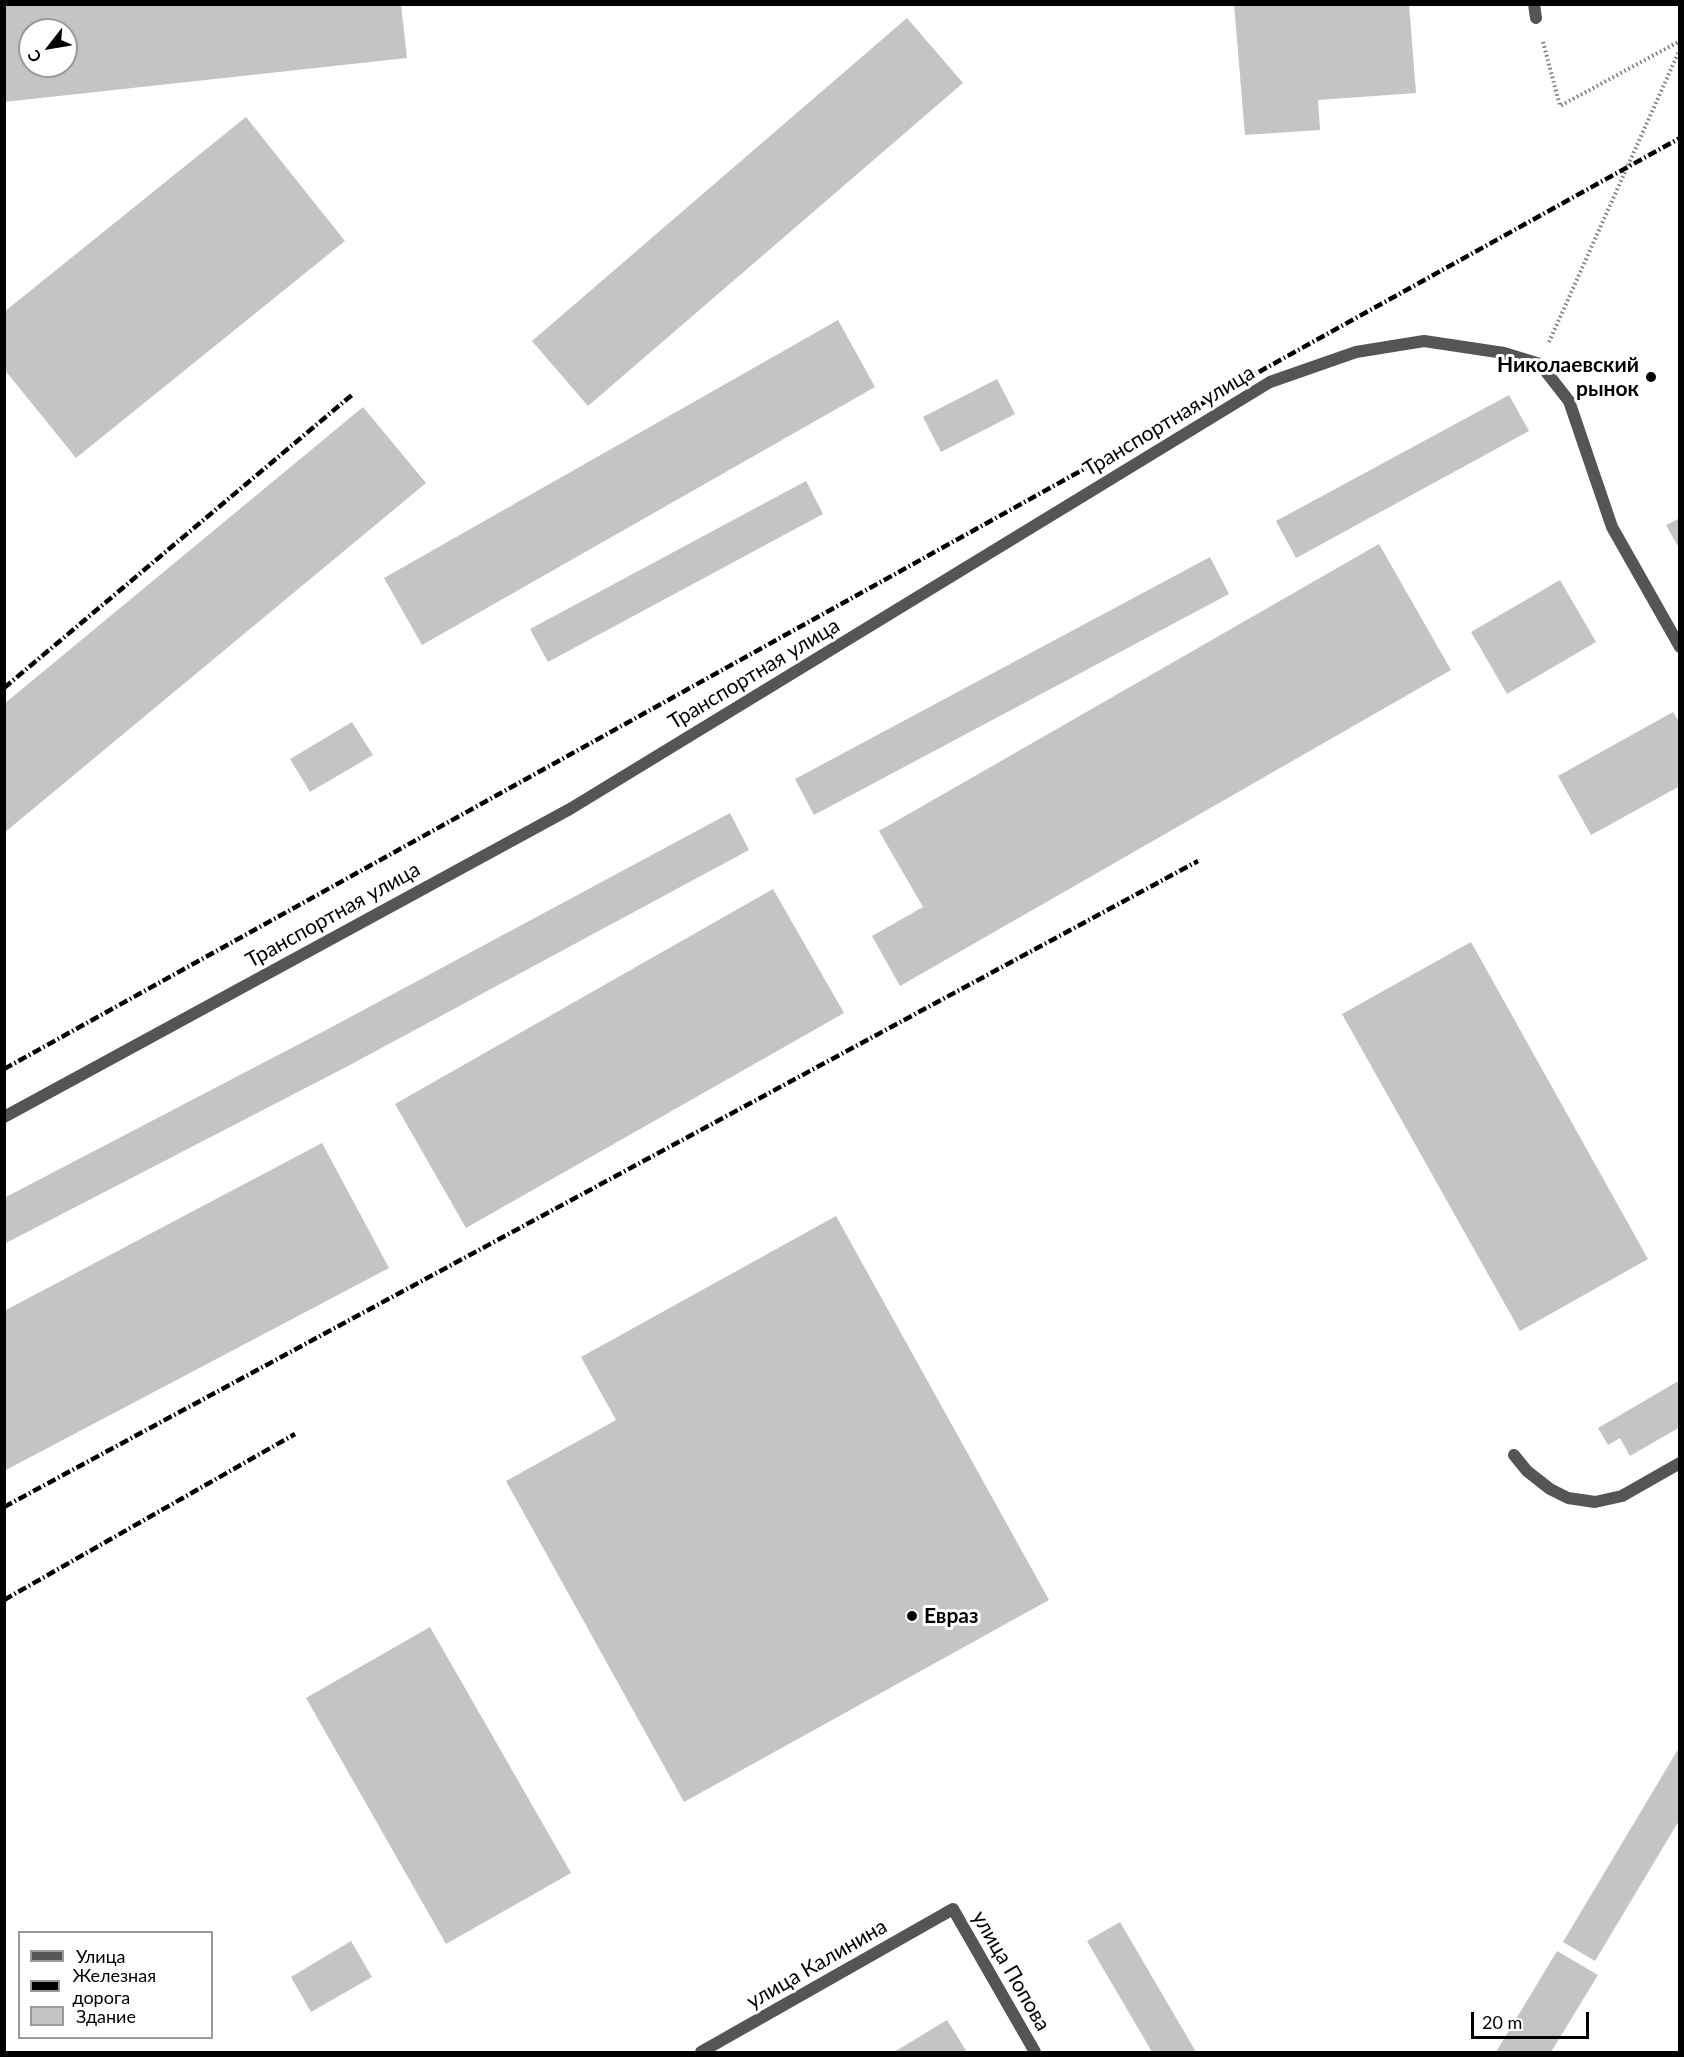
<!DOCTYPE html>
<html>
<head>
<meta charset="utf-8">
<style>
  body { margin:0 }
  #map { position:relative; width:1684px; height:2057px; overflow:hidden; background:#fff; font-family:Lato,sans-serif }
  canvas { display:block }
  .frame { position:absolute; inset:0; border:6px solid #000; pointer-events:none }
  .legend { position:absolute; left:18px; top:1931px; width:195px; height:108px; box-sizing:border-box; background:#fff; border:2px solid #999; margin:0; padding:8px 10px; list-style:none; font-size:18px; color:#000 }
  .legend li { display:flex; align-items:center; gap:12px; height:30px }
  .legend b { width:30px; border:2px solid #999 }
  .north { position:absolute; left:18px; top:18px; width:60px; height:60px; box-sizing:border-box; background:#fff; border:2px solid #999; border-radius:50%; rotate:239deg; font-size:16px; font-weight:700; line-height:24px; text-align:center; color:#000 }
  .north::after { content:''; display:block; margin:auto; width:21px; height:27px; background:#000; clip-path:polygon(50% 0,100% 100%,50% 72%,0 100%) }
  .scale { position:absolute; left:1471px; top:2012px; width:118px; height:27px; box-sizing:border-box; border:3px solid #000; border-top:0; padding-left:8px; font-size:18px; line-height:21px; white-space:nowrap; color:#000; -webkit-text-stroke:4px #fff; paint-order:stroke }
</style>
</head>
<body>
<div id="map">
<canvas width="1684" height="2057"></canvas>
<div class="frame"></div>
<ul class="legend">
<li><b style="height:8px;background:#555"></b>Улица</li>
<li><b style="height:8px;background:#000"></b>Железная дорога</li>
<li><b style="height:16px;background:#c4c4c4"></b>Здание</li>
</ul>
<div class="north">С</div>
<div class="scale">20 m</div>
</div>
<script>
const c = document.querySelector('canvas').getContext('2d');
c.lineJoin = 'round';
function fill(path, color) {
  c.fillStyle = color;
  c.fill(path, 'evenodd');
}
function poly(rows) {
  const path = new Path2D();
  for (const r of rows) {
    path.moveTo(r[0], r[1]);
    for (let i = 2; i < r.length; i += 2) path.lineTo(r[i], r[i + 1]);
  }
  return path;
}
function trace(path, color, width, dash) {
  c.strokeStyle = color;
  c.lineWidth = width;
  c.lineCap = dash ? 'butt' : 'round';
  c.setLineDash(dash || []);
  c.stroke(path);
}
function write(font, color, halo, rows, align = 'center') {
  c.font = font + ' Lato,sans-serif';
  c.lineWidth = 6;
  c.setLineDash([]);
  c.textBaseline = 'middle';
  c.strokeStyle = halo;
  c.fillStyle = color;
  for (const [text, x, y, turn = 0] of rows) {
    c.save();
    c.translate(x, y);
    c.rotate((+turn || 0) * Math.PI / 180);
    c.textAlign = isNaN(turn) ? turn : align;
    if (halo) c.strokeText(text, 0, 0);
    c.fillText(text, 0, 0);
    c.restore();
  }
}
const building = poly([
  [4,4,401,4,407,58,4,102],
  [30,30,66,30,66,66,30,66],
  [1234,4,1409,4,1416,93,1318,100,1320,130,1245,135],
  [907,18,963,83,588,406,532,341],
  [246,117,345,241,76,458,4,369,4,312],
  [838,320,875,387,422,645,384,578],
  [997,379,1015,414,941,452,923,417],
  [1509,395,1529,431,1296,558,1276,521],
  [363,407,426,483,4,833,4,704],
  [806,481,823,514,548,662,530,629],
  [1680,518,1680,550,1666,525],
  [1379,544,1451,670,900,986,872,936,923,907,879,831],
  [1210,557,1229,594,814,815,795,779],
  [1560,580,1596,642,1507,694,1471,632],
  [1673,712,1680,723,1680,786,1591,835,1558,776],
  [352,722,373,755,310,792,290,759],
  [730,813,749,850,348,1066,4,1244,4,1198,328,1029],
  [773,889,844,1013,466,1228,395,1104],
  [1471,942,1648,1259,1520,1331,1342,1014],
  [322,1143,389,1268,4,1471,4,1311],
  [836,1216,1049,1600,684,1802,506,1481,616,1420,581,1357],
  [1680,1380,1680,1427,1630,1456,1620,1438,1608,1445,1598,1428],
  [430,1627,571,1873,446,1944,306,1698],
  [1680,1746,1680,1819,1595,1961,1563,1942],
  [1120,1922,1196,2052,1152,2052,1087,1941],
  [351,1941,372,1977,311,2012,291,1977],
  [1557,1951,1598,1975,1551,2052,1496,2052],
  [947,2020,967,2052,894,2052]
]);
const path = poly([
  [1543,42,1560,106,1680,41],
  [1549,342,1680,49]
]);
const service = poly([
  [1534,4,1536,18],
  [4,1117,570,809,1270,382,1356,352,1424,341,1504,353,1540,364],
  [1514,1455,1527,1471,1550,1489,1568,1498,1595,1502,1622,1496,1680,1463]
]);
const minor = poly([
  [1540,364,1569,401,1612,527,1680,647],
  [701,2052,953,1909,1035,2052]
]);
const rail = poly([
  [4,688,353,394],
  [4,1069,1680,138],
  [4,1507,1198,861],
  [4,1600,295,1434]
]);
const markers = [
  [1651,377,6,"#000"],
  [912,1616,6,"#000"]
];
const poiNames = [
  ["Николаевский",1639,365],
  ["рынок",1639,389],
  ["Евраз",924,1616,"left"]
];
const streetNames = [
  ["Транспортная улица",1169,421,-31],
  ["Транспортная улица",754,674,-31],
  ["Транспортная улица",333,915,-29],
  ["улица Калинина",817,1964,-30],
  ["улица Попова",1011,1971,60]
];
fill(building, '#c4c4c4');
trace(path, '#777', 4, [1.5, 3]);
trace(service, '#555', 12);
trace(minor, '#555', 12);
trace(rail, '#000', 4.5, [9, 3, 1.5, 3]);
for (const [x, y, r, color] of markers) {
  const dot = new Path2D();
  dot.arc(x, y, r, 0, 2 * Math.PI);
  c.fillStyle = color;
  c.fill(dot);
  trace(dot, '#fff', 2);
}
write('bold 21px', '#000', '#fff', poiNames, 'right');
write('21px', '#000', '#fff', streetNames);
</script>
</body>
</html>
